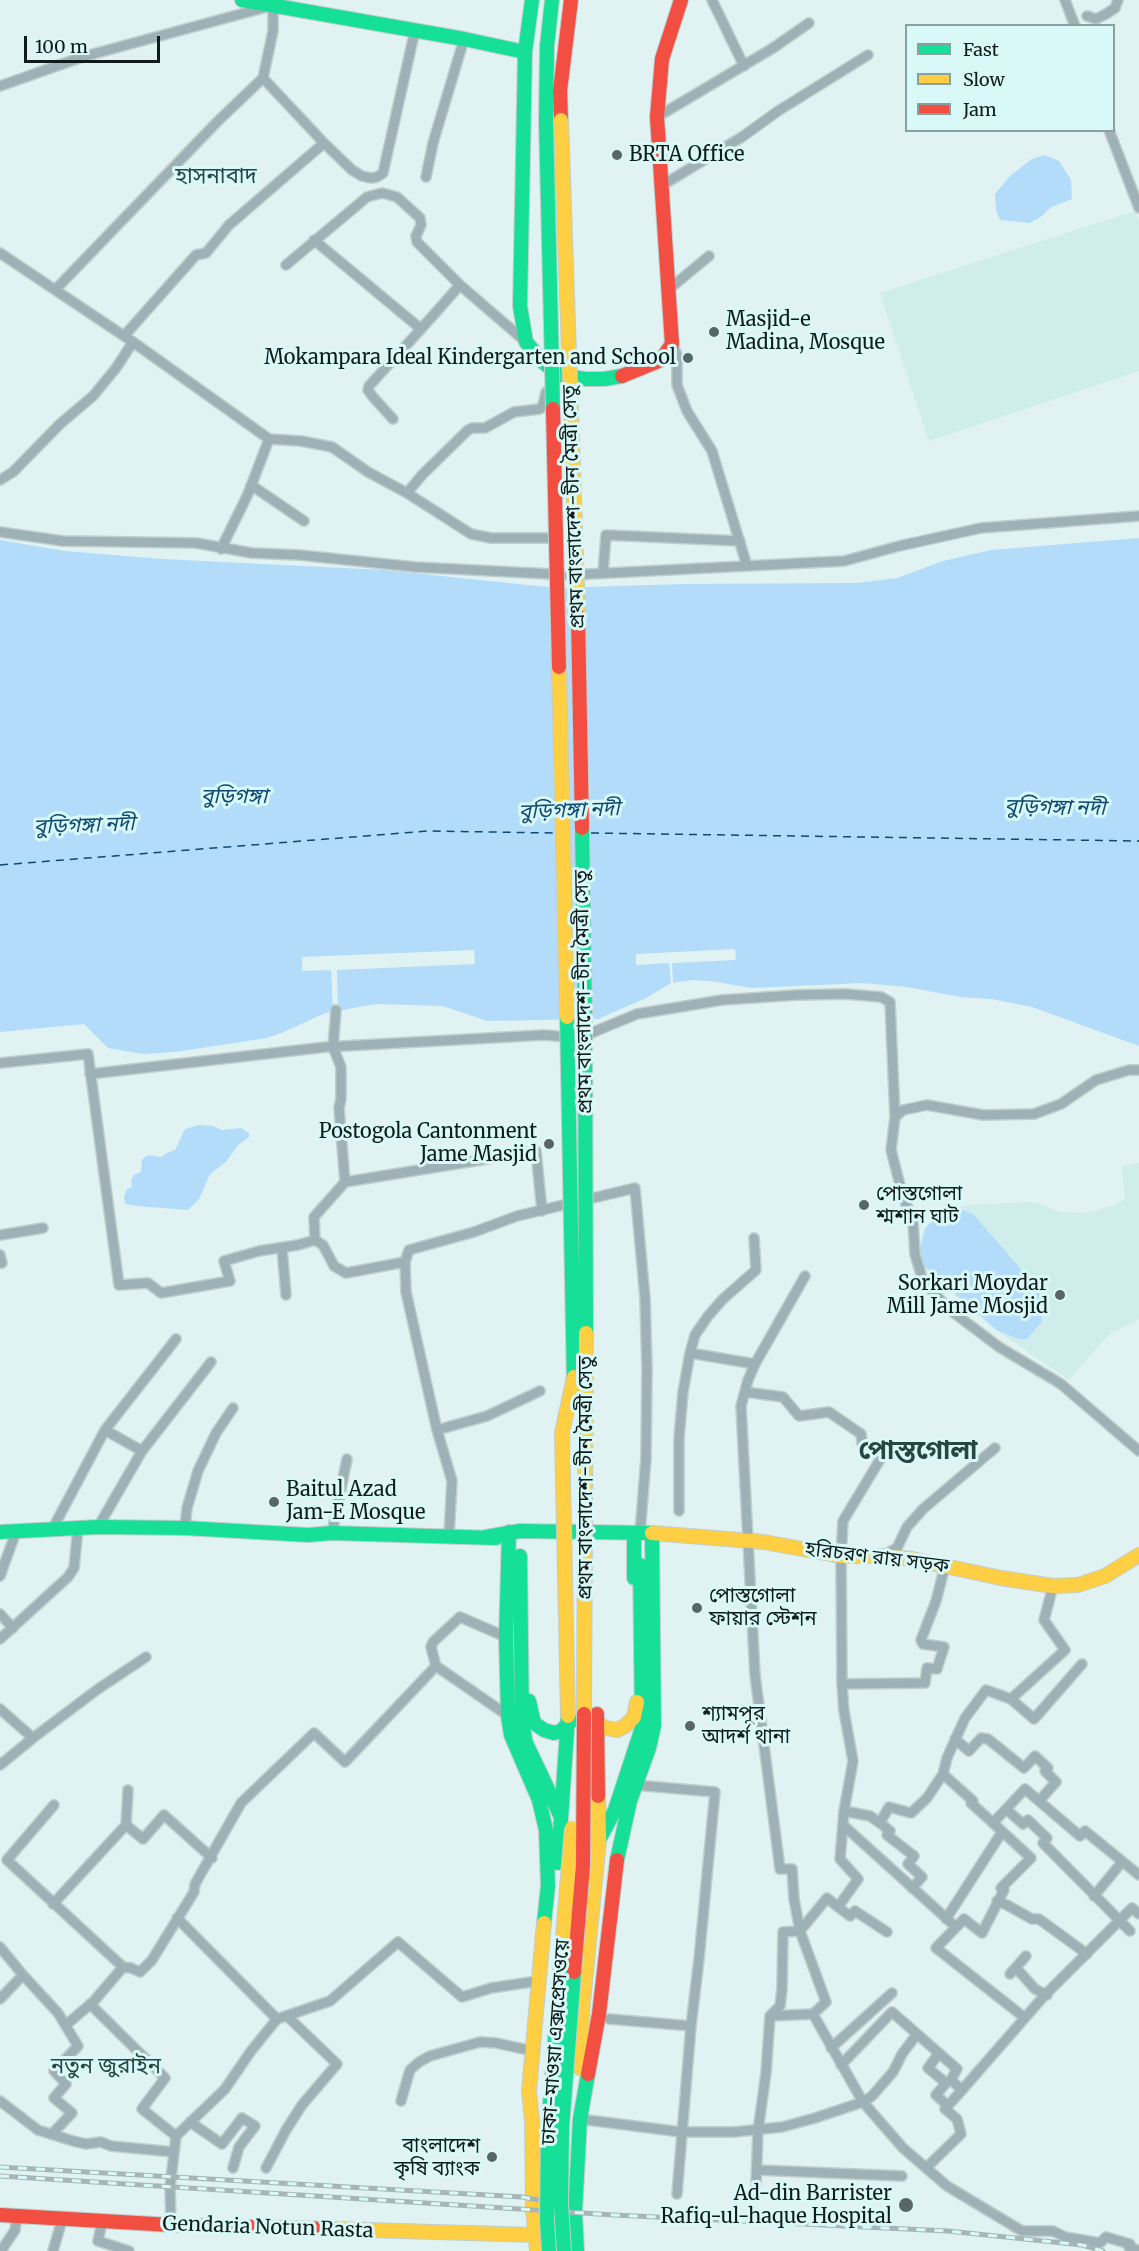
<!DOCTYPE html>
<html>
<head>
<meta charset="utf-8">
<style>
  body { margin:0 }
  #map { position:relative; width:1139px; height:2251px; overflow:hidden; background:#e0f2f1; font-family:Merriweather,serif }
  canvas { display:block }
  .legend { position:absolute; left:905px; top:24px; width:210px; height:108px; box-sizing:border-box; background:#d9f9f8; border:2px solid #89a0a0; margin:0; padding:8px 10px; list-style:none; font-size:18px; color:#101b1b }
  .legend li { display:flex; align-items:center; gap:12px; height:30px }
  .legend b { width:30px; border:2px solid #89a0a0 }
  .scale { position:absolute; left:24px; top:36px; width:136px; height:27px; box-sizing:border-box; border:3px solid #101b1b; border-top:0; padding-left:8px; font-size:18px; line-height:21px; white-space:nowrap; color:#101b1b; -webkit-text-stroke:4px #d9f9f8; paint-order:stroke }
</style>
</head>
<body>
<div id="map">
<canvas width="1139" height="2251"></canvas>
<ul class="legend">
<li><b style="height:8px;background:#16e098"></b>Fast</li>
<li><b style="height:8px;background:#ffcf43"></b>Slow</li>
<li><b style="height:8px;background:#f24e42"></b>Jam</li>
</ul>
<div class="scale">100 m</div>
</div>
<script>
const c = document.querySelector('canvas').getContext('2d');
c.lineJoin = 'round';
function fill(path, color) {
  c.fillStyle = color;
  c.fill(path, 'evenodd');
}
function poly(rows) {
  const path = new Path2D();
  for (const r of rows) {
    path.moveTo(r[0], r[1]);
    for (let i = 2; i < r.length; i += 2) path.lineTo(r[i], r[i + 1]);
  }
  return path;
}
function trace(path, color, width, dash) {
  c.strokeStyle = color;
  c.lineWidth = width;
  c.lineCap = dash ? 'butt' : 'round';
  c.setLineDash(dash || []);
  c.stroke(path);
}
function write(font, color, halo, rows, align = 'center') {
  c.font = font + ' Merriweather,"Noto Sans Bengali",serif';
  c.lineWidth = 6;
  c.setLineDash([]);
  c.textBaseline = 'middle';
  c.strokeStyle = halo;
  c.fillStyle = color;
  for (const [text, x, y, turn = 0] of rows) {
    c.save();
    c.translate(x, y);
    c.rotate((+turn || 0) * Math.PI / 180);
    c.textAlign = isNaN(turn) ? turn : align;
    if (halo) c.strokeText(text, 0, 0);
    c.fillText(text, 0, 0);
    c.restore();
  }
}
const built = poly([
  [1135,211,1139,221,1139,371,929,441,880,293],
  [1139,1163,1139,1319,1108,1335,1069,1380,989,1325,924,1268,919,1248,924,1229,935,1217,951,1208,978,1204,1034,1202,1060,1212,1087,1213,1115,1205,1125,1199,1122,1166]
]);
const water = poly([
  [1045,155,1059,161,1071,180,1072,199,1051,207,1042,216,1030,223,1000,220,996,210,995,194,1010,176,1032,159],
  [1139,538,1139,1046,1032,1007,991,999,960,997,907,987,862,983,752,988,710,981,692,980,671,983,646,998,598,1019,487,1021,443,1006,376,1004,325,1013,284,1032,267,1038,175,1052,143,1054,108,1048,84,1024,0,1032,0,540,65,551,162,559,384,570,556,588,683,584,857,583,897,578,943,561,991,550],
  [199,1125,213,1126,222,1130,241,1128,249,1133,249,1137,238,1145,226,1162,210,1174,199,1199,188,1210,137,1206,125,1204,124,1197,127,1189,132,1187,131,1180,134,1175,141,1172,142,1160,146,1156,149,1155,161,1157,169,1152,175,1150,185,1129],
  [953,1208,961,1209,974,1215,1044,1296,1039,1301,1043,1307,1041,1323,1027,1339,1019,1339,998,1331,924,1266,920,1251,925,1229,933,1220]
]);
const pier = poly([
  [735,949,736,960,672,963,673,983,671,983,669,963,636,965,636,954],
  [474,950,475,964,337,970,338,1010,333,1011,331,970,302,971,302,957]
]);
const ferry = poly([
  [591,833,1139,841],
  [0,865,428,831,553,833]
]);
const street = poly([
  [712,0,744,66],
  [1065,0,1075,26],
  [1087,16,1096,19,1106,14,1115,8,1118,0],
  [0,86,82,57,263,8],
  [657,117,773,48,809,23],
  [1109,130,1139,208],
  [324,143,352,170,362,176,371,178,377,177,383,173,415,30],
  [426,177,433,143,464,39],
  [661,186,742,137,778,111,868,55],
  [314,240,421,329,460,285],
  [0,253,133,342,269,439,301,441,332,447,368,472,407,493,471,534,491,538,556,538],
  [286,265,367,197,382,193,397,197,420,218,421,225,416,236,417,242,460,285,526,342],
  [55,290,218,121,263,78],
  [668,290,709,256],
  [124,336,196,255,206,253,229,225,324,143,263,78,273,31,273,4],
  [672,344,677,355,677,385,687,411,712,451,747,566],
  [393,419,373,397,368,390,369,386,421,329],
  [0,480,13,472,60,424,93,396,116,368,133,342],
  [251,485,304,521],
  [407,493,422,475,468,430,472,428,485,428,514,412,540,409,543,405,546,392],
  [0,532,63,541,196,543,252,553,299,555,415,567,570,575,844,561,899,546,981,528,1139,516],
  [221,549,248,494,269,439],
  [603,573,606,535,740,541],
  [336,1010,333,1047,341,1067,341,1099,339,1108,345,1182,536,1151,542,1211],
  [584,1036,637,1014,722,1000,797,995,846,994,881,997,890,1002,895,1117,891,1150,902,1193,913,1222,915,1254,923,1281,950,1310,999,1347,1061,1384,1139,1451],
  [0,1063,88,1054,119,1285,148,1283,161,1293,230,1281,224,1261,259,1251,298,1245,315,1240,323,1245,334,1266,346,1273,405,1262],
  [90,1074,326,1047,544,1035,568,1037],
  [895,1117,903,1110,927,1105,983,1115,1034,1114,1061,1104,1096,1080,1129,1070,1139,1070],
  [0,1235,43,1228],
  [315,1240,314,1217,345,1182],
  [282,1248,286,1295],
  [0,1255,2,1263,0,1263],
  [805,1276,755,1364,748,1380,741,1406,755,1675,780,1869,792,1869,794,1899,800,1931,826,2002,813,2014,863,2102,903,2148,947,2186,1022,2231,1053,2231,1065,2237,1100,2243,1106,2237,1130,2244,1129,2247,1137,2250],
  [690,1353,755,1364],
  [745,1392,783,1397,799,1416,829,1412,861,1434,862,1443,881,1458,843,1521,841,1556,842,1684,844,1711,853,1761,844,1811,840,1859,858,1879,838,1907,827,1898,800,1931,783,1932,782,1989,780,2006,770,2016,766,2073,758,2131,756,2185],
  [105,1430,176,1339],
  [437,1430,487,1416,540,1391],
  [679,1511,679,1438,683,1392,690,1353,695,1335,708,1316,723,1299,756,1270,754,1238],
  [98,1527,142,1451,211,1362],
  [53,1528,105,1430,142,1451],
  [185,1528,187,1508,198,1471,216,1433,233,1408],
  [332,1533,347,1459],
  [449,1536,452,1481,437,1430,406,1292,405,1262,409,1250,474,1232,517,1216,635,1188,645,1298,647,1368,646,1458,640,1533],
  [884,1555,897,1548,907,1527,923,1509,995,1448],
  [0,1576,16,1532],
  [0,1614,13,1628],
  [0,1639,68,1577,74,1568,78,1528],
  [436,1666,431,1647,433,1642,460,1617,506,1637],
  [842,1684,925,1683,927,1668,937,1669,944,1647,923,1644,921,1640,936,1601,945,1566],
  [1011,1699,1034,1719,1082,1664],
  [0,1709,33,1738,0,1765],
  [33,1738,98,1689,146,1657],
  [955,1739,969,1751,981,1738,988,1739,1024,1768,1035,1756,1048,1768,1045,1771,1056,1782,1039,1801],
  [943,1774,973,1801,971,1803,993,1823],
  [635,1785,715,1792,699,1959,691,2026,677,2194],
  [128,1790,126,1825,143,1839,164,1815,212,1858],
  [54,1805,7,1860,123,1967,94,2001,66,2025],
  [1006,1809,1023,1824,1028,1820,1047,1838,1043,1843,1130,1931],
  [844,1811,870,1816,880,1823,889,1807,911,1813,927,1798,943,1774,947,1758,965,1718,986,1690,1011,1699,1065,1650,1044,1620,1053,1586],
  [880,1823,890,1831,887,1835,914,1856,908,1864,922,1877,912,1888],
  [843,1825,956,1927],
  [1094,1896,1122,1862],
  [997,1901,1007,1905,1032,1919,1039,1919,1087,1954],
  [53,1904,126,1825],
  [838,1907,850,1916,855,1911,887,1932],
  [177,1918,277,2019],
  [946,1919,1002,1832],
  [0,1947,23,1975],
  [123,1967,131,1968,140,1972,152,1960,194,1892,195,1884,241,1803,314,1733,345,1762,436,1666,507,1715],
  [1016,1968,1035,1989,1047,1995],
  [1010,1974,1026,1956],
  [0,1999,23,1975,58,2013,78,2046,54,2071,66,2084,54,2098,72,2113,52,2134],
  [90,2004,165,2078,142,2109,176,2136,170,2187,171,2225],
  [770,2016,813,2014],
  [1025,2018,936,1948,964,1919,982,1933,1004,1890,1001,1888,1031,1858,993,1823,1025,1789,1080,1836,1085,1831,1139,1875],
  [609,2019,691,2026],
  [831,2048,892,1993],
  [939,2053,928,2068,946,2083,936,2095,948,2106],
  [841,2065,892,2012,957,2069,951,2080,962,2090,945,2109,957,2119,961,2134,926,2168],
  [962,2090,1044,1996,1132,1908,1139,1914],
  [0,2101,38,2130,73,2141,86,2144,101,2142,111,2146,174,2152],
  [401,2101,410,2070,419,2062,430,2056,480,2042,496,2043,533,2051],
  [580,2119,681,2132,734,2132,782,2127,815,2118,863,2102,872,2096,893,2072,902,2054,917,2034],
  [190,2122,222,2144,242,2118,255,2126,239,2147,233,2168],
  [176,2136,225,2089,251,2051,277,2019,330,2001,398,1942,462,1997,491,1988,538,1981],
  [266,2168,286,2130,302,2105,337,2064,288,2017],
  [758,2170,902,2176],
  [102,2222,98,2241,129,2251],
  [1,2251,15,2230,17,2216],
  [53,2251,62,2220]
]);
const fast = poly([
  [242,0,464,39,525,52,532,0],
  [525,52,520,306,526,342,543,362,559,375,585,379,604,379,622,376],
  [546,121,547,46,552,0],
  [0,1532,98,1527,185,1528,308,1535,332,1533,496,1538],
  [509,1532,506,1637,508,1716,511,1735,539,1800,546,1830,548,1886,544,1923],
  [634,1533,634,1578],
  [486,1537,520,1531,652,1533,654,1726,649,1748,630,1801,617,1860],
  [520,1556,522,1723,526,1743,561,1817],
  [529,1701,534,1723,544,1730,554,1733,561,1731,572,1720],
  [600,1838,615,1810,642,1728,640,1565],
  [558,1863,568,1716],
  [577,2251,575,2212,580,2119,588,2074]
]);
const slow = poly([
  [652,1533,764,1542,841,1556,882,1556,912,1559,1001,1578,1053,1586,1078,1585,1105,1576,1139,1555],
  [589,1719,606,1728,617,1730,625,1726,634,1717,637,1702],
  [580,2068,582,2012,599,1841,598,1796],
  [333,2229,535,2235],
  [537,2251,533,2209,532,2121,529,2091,544,1923]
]);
const jam = poly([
  [561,120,560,91,571,0],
  [622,376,661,360,672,344,657,117,662,59,681,0],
  [597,1714,598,1796],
  [588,2074,599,2014,617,1860],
  [0,2215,171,2225,333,2229]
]);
const rail = poly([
  [0,2167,522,2197,555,2203],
  [0,2176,614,2215,948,2231,1082,2245,1103,2251]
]);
const fastBridge = poly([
  [546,121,553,409],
  [582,828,585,1014,586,1333],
  [567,1017,574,1386],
  [549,2251,547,2221,548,2129,561,1961],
  [564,2251,561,2204,562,2128,574,1972]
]);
const slowBridge = poly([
  [561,120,578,616],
  [559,667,567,1017],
  [584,1714,586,1333],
  [568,1716,562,1433,574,1377],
  [561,1961,572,1828]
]);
const jamBridge = poly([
  [553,409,559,667],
  [578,616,582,828],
  [574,1972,583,1865,584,1714]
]);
const markers = [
  [617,155,6,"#596666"],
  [714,332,6,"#596666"],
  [688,358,6,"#596666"],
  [549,1144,6,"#596666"],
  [864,1205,6,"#596666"],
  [1060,1295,6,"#596666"],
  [274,1502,6,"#596666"],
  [697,1608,6,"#596666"],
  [690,1726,6,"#596666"],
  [492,2157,6,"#596666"],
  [906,2205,8,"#596666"]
];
const poiNames = [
  ["BRTA Office",629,155],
  ["Masjid-e",726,320],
  ["Madina, Mosque",726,343],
  ["Mokampara Ideal Kindergarten and School",676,358,"right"],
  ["Postogola Cantonment",537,1132,"right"],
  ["Jame Masjid",537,1155,"right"],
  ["পোস্তগোলা",876,1194],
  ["শ্মশান ঘাট",876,1217],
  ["Sorkari Moydar",1048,1284,"right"],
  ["Mill Jame Mosjid",1048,1307,"right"],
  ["Baitul Azad",286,1490],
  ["Jam-E Mosque",286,1513],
  ["পোস্তগোলা",709,1596],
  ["ফায়ার স্টেশন",709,1619],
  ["শ্যামপুর",702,1714],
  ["আদর্শ থানা",702,1737],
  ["বাংলাদেশ",480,2146,"right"],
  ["কৃষি ব্যাংক",480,2169,"right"],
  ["Ad-din Barrister",892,2194,"right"],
  ["Rafiq-ul-haque Hospital",892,2217,"right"]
];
const streetNames = [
  ["প্রথম বাংলাদেশ-চীন মৈত্রী সেতু",574,507,-92],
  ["প্রথম বাংলাদেশ-চীন মৈত্রী সেতু",584,992,-91],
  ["প্রথম বাংলাদেশ-চীন মৈত্রী সেতু",586,1478,-90],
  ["হরিচরণ রায় সড়ক",877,1558,7],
  ["ঢাকা-মাওয়া এক্সপ্রেসওয়ে",556,2042,-86],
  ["Gendaria Notun Rasta",268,2228,2]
];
const waterNames = [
  ["বুড়িগঙ্গা",234,797],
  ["বুড়িগঙ্গা নদী",1055,808,1],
  ["বুড়িগঙ্গা নদী",569,811,-2],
  ["বুড়িগঙ্গা নদী",84,826,-2]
];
const quarterNames = [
  ["হাসনাবাদ",216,177],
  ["নতুন জুরাইন",106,2067]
];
const districtNames = [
  ["পোস্তগোলা",918,1452]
];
fill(built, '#ceedeb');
fill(water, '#b3dcfa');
fill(pier, '#e0f2f1');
trace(ferry, '#0f4871', 1.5, [8, 6]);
trace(street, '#c0cecd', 12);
trace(fast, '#c0cecd', 16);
trace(slow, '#c0cecd', 16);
trace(jam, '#c0cecd', 16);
trace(street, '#9eb1b6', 9);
trace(fast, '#16e098', 14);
trace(slow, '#ffcf43', 14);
trace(jam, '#f24e42', 14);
trace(rail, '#a6b6b8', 5);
trace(rail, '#d9f9f8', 3, [9]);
trace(fastBridge, '#c0cecd', 16, []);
trace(slowBridge, '#c0cecd', 16, []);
trace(jamBridge, '#c0cecd', 16, []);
trace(fastBridge, '#16e098', 14);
trace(slowBridge, '#ffcf43', 14);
trace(jamBridge, '#f24e42', 14);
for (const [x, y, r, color] of markers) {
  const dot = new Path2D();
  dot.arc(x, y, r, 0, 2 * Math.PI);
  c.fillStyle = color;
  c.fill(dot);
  trace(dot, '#d9f9f8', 2);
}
write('20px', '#101b1b', '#d9f9f8', poiNames, 'left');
write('20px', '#101b1b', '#d9f9f8', streetNames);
write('italic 21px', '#0f4871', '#d9f9f8', waterNames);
write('22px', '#284443', '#d9f9f8', quarterNames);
write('bold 26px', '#284443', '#d9f9f8', districtNames);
</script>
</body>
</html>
